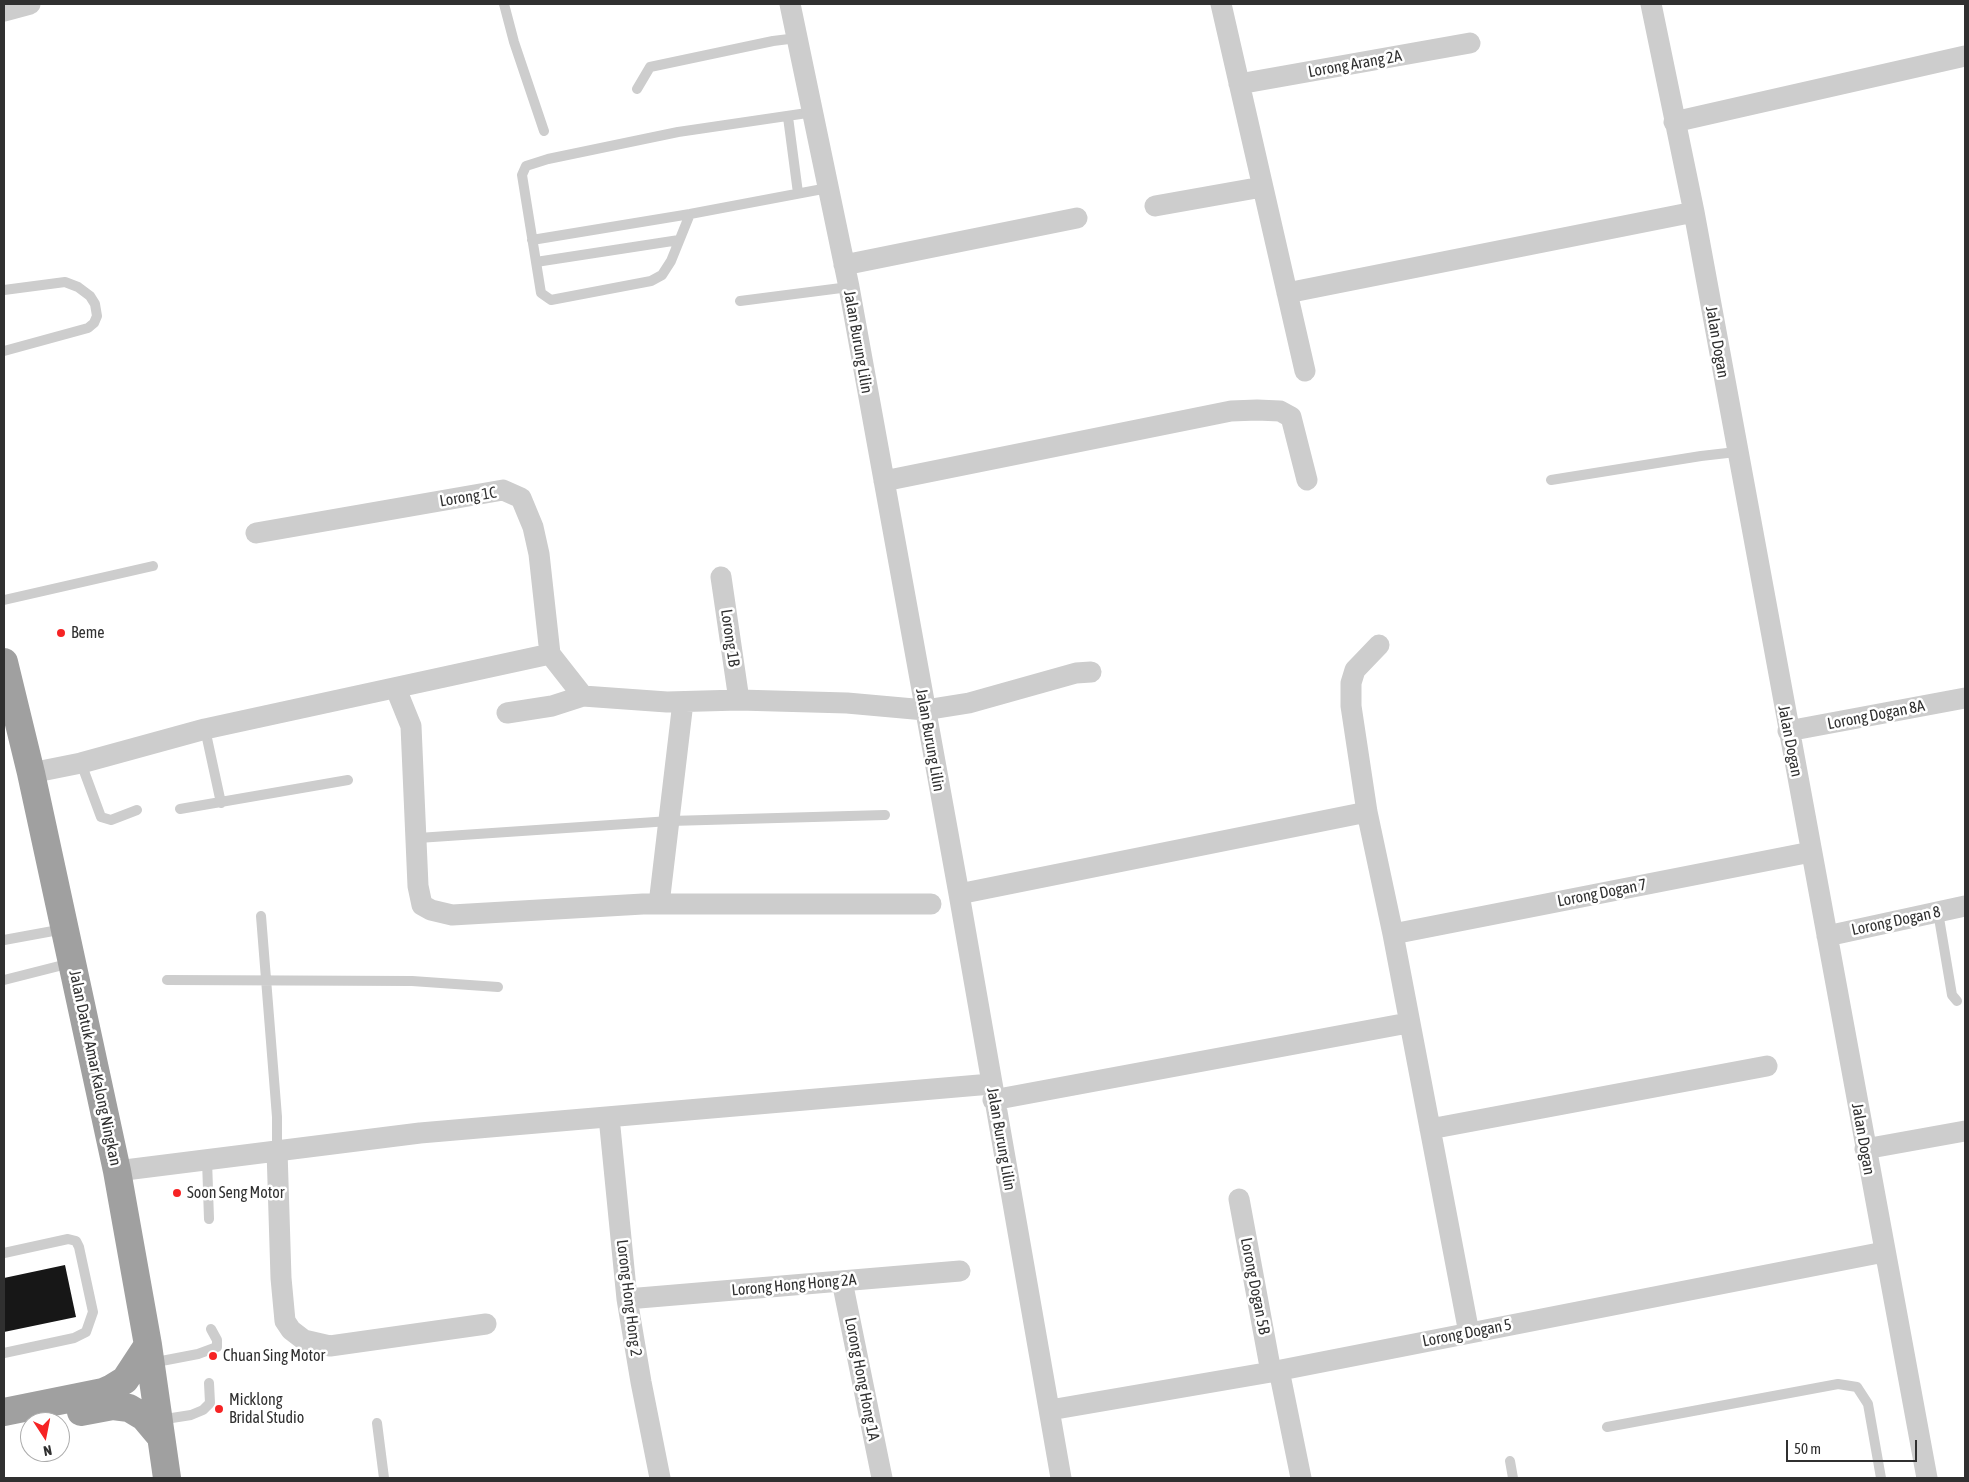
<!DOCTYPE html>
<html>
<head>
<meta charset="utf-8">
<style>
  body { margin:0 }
  #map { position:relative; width:1969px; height:1482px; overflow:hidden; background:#fff; font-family:"Asap Condensed",sans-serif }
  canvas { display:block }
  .frame { position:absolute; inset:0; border:5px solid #303030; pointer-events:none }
  .north { position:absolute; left:20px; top:1412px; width:50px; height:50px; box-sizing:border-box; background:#fff; border:1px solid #acacac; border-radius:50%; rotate:169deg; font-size:14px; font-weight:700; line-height:20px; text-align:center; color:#303030 }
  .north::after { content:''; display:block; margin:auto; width:18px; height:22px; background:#f62324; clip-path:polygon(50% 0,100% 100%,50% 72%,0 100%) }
  .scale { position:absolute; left:1786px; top:1440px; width:131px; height:22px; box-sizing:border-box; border:2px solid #303030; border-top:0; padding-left:6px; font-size:15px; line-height:18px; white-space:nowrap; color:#303030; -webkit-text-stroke:4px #fff; paint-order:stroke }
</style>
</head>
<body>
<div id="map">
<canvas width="1969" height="1482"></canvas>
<div class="frame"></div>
<div class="north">N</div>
<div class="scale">50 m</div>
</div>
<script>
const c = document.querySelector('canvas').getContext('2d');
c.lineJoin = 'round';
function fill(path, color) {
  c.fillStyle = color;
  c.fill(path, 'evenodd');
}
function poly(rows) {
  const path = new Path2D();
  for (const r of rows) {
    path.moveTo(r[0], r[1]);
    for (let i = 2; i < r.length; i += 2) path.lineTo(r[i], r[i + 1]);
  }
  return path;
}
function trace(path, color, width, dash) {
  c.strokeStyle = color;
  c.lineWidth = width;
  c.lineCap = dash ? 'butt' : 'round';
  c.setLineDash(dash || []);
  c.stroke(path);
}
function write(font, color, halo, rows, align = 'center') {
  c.font = font + ' "Asap Condensed",sans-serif';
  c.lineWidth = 5;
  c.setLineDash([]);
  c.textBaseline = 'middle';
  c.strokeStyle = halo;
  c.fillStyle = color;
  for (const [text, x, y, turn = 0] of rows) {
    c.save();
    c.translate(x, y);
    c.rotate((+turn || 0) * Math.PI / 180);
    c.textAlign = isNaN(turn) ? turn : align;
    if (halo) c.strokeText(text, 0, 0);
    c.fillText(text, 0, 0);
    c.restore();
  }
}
const building = poly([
  [65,1265,76,1317,4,1332,4,1278]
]);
const service = poly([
  [504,4,514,42,544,131],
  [637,89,650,67,773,41,797,38],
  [788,117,798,193],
  [690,214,671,261,662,275,651,281,551,300,541,293,522,175,526,166,548,159,678,132,814,112],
  [532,240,690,214,828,188],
  [536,262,679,240],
  [4,290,65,282,78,287,90,296,95,304,97,316,94,323,88,328,4,351],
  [740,301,849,287],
  [1551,480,1701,456,1736,452],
  [4,600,153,566],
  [205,729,221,803],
  [81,763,101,817,111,820,137,810],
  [180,809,348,780],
  [418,838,670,821,885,815],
  [1938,912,1952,995,1957,1001],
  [261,916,277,1117,277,1150],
  [4,940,64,929],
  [4,980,71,963],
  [167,980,412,981,498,987],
  [207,1160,209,1219],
  [4,1253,68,1239,76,1241,79,1247,93,1312,86,1332,74,1338,4,1353],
  [151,1363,198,1354,217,1347,217,1340,211,1329],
  [159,1420,191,1415,203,1410,210,1403,209,1383],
  [377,1423,384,1478],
  [1607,1427,1838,1384,1857,1387,1868,1404,1881,1478],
  [1510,1461,1513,1478]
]);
const minor = poly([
  [790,4,849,287,959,894,1061,1478],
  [1221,4,1305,371],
  [1651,4,1694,212,1927,1478],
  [4,11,30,4],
  [1239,84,1470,43],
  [1674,122,1965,56],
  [1155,206,1262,187],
  [844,265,1077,218],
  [1287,293,1694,212],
  [884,481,1231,411,1257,410,1280,411,1291,417,1307,480],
  [256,533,503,490,521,498,533,527,539,554,550,654],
  [721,577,739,700],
  [1379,645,1355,670,1351,683,1351,706,1367,812,1393,934,1469,1333],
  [550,654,583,696,667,702,739,700,847,703,925,710,969,703,1076,673,1091,672],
  [396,689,411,726,418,886,422,905,431,910,452,915,643,904,931,904],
  [507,713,552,706,583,696],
  [1788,731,1965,698],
  [31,773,81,763,205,729,550,654],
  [959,894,1367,812],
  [659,904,683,702],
  [1393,934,1811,852],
  [1827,936,1965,906],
  [993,1100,1408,1023],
  [609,1117,627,1299,641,1382,660,1478],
  [1430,1129,1767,1066],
  [1865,1149,1965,1131],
  [277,1150,281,1278,285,1321,291,1330,304,1340,330,1346,486,1324],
  [117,1171,420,1133,991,1084],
  [1239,1199,1271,1372],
  [842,1281,882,1478],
  [627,1299,960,1271],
  [1279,1370,1301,1478],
  [1050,1410,1271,1372,1884,1252]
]);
const trunk = poly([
  [4,662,31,773,117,1171,148,1345,167,1478],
  [4,1412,103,1392,112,1388,125,1380,148,1345],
  [81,1412,113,1406,129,1408,144,1417,160,1436]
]);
const markers = [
  [61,633,5,"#f62324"],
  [177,1193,5,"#f62324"],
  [213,1356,5,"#f62324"],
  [219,1409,5,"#f62324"]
];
const streetNames = [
  ["Lorong Arang 2A",1355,64,-10],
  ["Jalan Burung Lilin",858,342,80],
  ["Jalan Dogan",1717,342,80],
  ["Lorong 1C",468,497,-9],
  ["Lorong 1B",730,638,82],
  ["Lorong Dogan 8A",1876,715,-11],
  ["Jalan Burung Lilin",930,740,80],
  ["Jalan Dogan",1790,741,79],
  ["Lorong Dogan 7",1602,893,-11],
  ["Lorong Dogan 8",1896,921,-12],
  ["Jalan Datuk Amar Kalong Ningkan",95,1068,78],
  ["Jalan Burung Lilin",1001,1139,80],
  ["Jalan Dogan",1863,1139,80],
  ["Lorong Hong Hong 2A",794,1285,-5],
  ["Lorong Dogan 5B",1255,1286,79],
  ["Lorong Hong Hong 2",629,1298,83],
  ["Lorong Dogan 5",1467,1333,-11],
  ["Lorong Hong Hong 1A",862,1379,79]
];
const poiNames = [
  ["Beme",71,633],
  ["Soon Seng Motor",187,1193],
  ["Chuan Sing Motor",223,1356],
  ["Micklong",229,1400],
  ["Bridal Studio",229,1418]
];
fill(building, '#171717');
trace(service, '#cdcdcd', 10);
trace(minor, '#cdcdcd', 21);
trace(trunk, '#a0a0a0', 28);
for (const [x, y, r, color] of markers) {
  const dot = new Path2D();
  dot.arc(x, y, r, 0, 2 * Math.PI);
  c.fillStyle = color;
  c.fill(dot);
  trace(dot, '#fff', 2);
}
write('16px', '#303030', '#fff', streetNames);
write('16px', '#303030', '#fff', poiNames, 'left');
</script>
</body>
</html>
